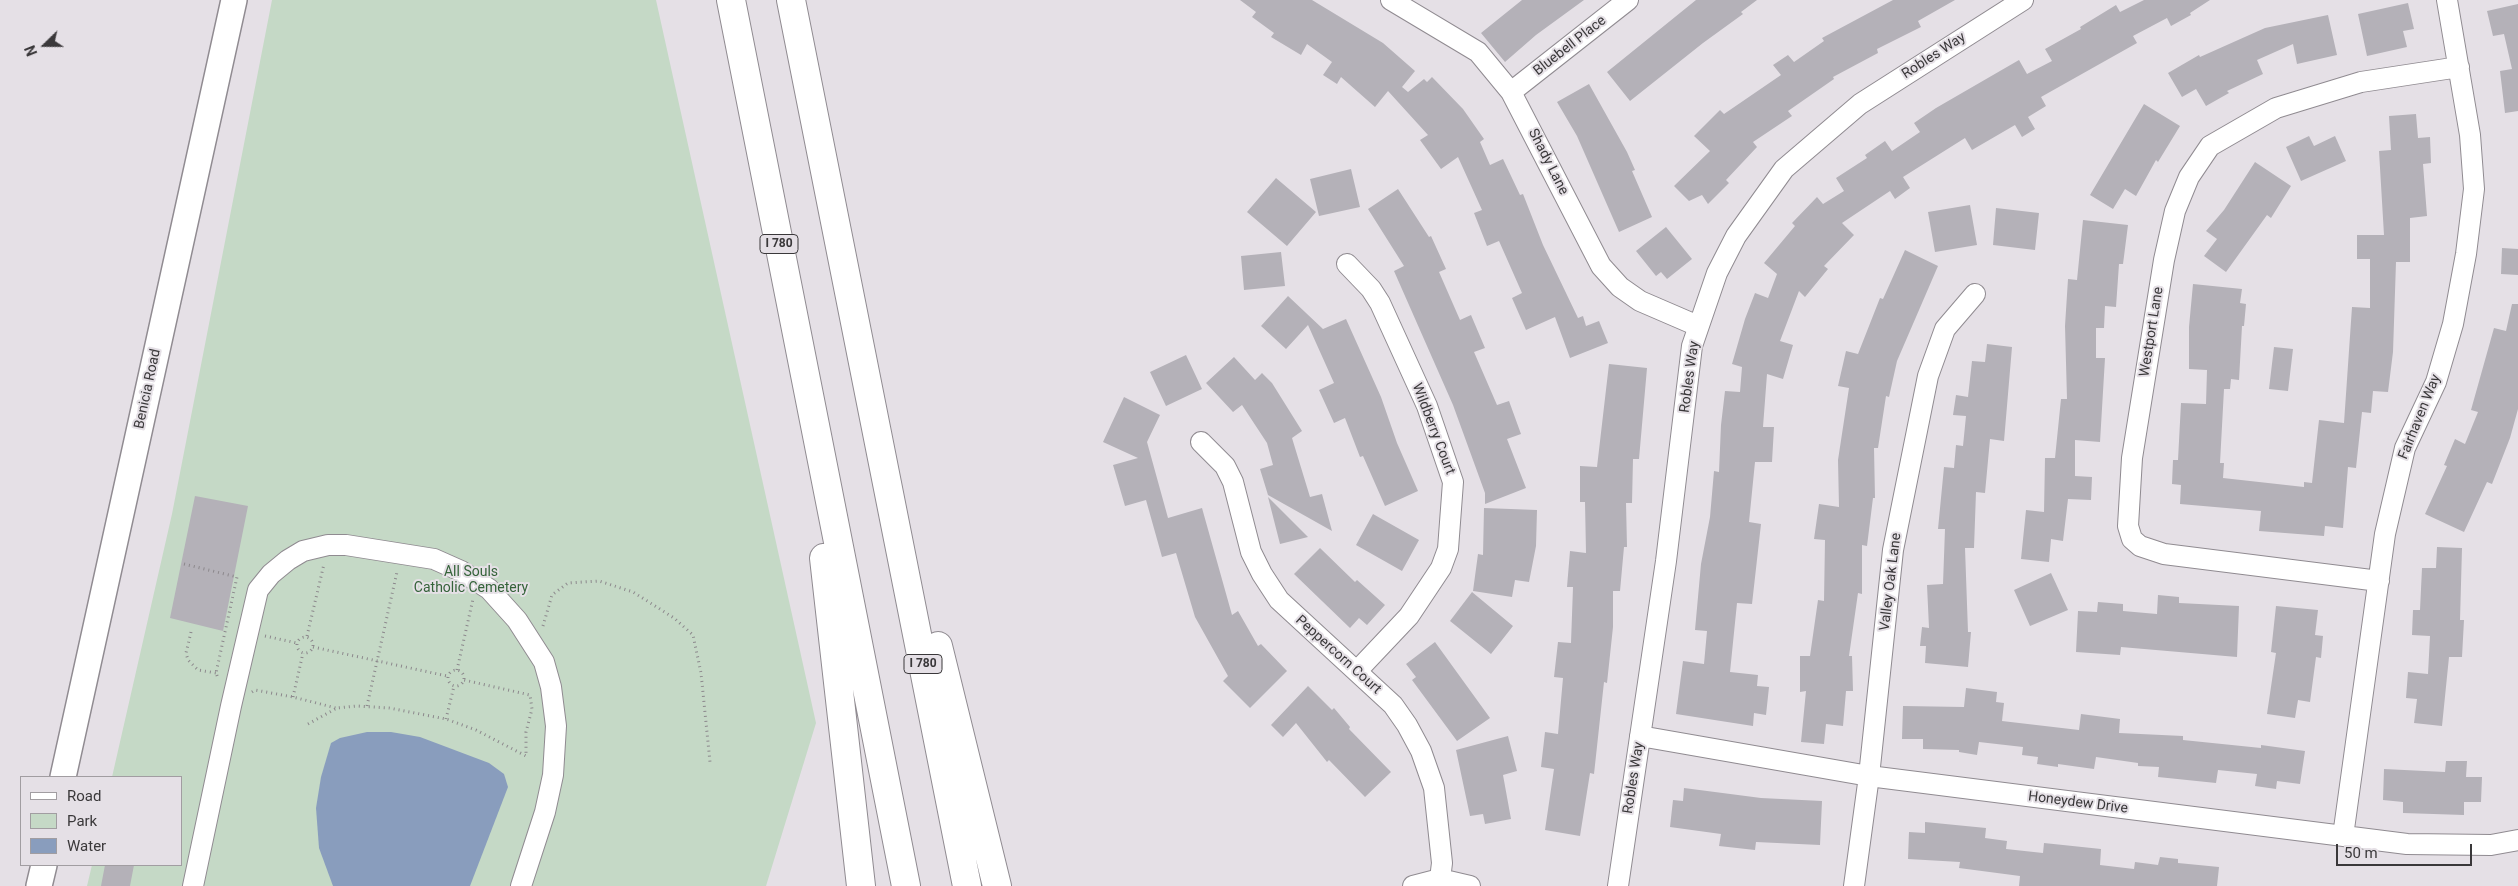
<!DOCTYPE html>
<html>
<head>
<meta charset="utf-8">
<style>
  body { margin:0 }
  #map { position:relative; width:2518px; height:886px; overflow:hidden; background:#e5e0e6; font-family:Roboto,sans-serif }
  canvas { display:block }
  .legend { position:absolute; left:20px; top:776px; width:162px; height:90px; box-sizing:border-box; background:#e5e0e6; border:1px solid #a19da1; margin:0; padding:6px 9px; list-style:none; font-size:15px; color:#3a383a }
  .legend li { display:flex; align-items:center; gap:10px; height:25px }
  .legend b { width:25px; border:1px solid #a19da1 }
  .north { position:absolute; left:20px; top:20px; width:50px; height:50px; -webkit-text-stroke:4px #e5e0e6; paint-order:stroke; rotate:248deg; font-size:14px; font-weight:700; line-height:20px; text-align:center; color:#3a383a }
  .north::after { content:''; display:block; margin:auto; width:18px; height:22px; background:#3a383a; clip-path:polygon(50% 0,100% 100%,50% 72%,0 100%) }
  .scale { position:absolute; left:2336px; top:844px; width:136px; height:22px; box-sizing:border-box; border:2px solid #3a383a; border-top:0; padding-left:6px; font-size:15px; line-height:18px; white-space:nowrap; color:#3a383a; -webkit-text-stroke:4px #e5e0e6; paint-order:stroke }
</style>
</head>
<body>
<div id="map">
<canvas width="2518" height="886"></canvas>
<ul class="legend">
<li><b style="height:6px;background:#fff"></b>Road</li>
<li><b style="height:14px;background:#c5d9c6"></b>Park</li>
<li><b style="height:14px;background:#899dbd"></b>Water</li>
</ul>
<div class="north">N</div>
<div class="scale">50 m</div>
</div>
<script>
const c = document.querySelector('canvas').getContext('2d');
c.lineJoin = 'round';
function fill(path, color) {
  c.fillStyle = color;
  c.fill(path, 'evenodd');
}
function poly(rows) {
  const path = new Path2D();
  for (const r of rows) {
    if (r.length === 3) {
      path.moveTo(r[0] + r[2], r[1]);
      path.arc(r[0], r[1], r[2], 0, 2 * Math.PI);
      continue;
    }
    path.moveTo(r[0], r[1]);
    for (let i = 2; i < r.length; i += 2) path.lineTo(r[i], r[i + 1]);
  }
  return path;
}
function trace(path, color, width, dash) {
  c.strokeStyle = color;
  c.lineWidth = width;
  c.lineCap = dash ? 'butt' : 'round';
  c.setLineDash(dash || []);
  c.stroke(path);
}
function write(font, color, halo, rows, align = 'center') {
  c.font = font + ' Roboto,sans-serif';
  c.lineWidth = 4;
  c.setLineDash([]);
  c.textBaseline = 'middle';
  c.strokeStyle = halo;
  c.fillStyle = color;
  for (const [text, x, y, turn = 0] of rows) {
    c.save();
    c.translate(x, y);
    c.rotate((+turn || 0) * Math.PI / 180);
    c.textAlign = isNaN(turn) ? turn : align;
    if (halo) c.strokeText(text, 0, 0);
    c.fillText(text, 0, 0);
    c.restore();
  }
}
const green = poly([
  [272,0,656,0,816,723,766,886,87,886,92,865,181,865,181,777,112,777,172,514]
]);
const water = poly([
  [367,732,391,732,420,737,489,763,504,774,508,787,470,886,333,886,319,848,316,808,321,777,331,743,340,738]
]);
const building = poly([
  [1240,0,1312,0,1383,43,1415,71,1402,87,1408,92,1424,79,1427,82,1432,77,1463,109,1484,139,1480,142,1490,165,1503,159,1520,195,1523,194,1543,245,1578,318,1583,316,1586,326,1599,321,1608,343,1570,358,1555,317,1526,330,1512,298,1522,293,1499,241,1487,246,1474,213,1482,210,1458,157,1441,169,1420,140,1428,135,1388,91,1375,107,1341,77,1337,84,1323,75,1332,62,1307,44,1301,55,1271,37,1274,33,1252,17,1256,12],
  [1522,0,1584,0,1536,35,1505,62,1481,33],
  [1696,0,1757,0,1741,12,1743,14,1703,43,1630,101,1607,72],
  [1893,0,1955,0,1918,21,1921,27,1877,49,1878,53,1833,77,1834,79,1788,111,1792,116,1753,142,1757,147,1726,180,1729,183,1708,204,1702,195,1689,201,1674,186,1710,151,1694,136,1720,110,1724,114,1781,75,1773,65,1788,55,1794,62,1824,41,1822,38],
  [2144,0,2210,0,2190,13,2191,15,2171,26,2167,18,2133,36,2137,43,2041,97,2046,106,2028,117,2035,129,2022,137,2015,125,1972,150,1965,138,1903,177,1910,188,1895,199,1890,191,1842,223,1854,235,1824,266,1828,269,1805,297,1799,291,1780,341,1793,345,1783,379,1767,374,1763,427,1774,427,1772,462,1755,462,1749,522,1761,524,1752,604,1737,603,1730,672,1758,675,1757,686,1769,687,1766,715,1754,713,1753,726,1676,714,1683,661,1704,664,1707,631,1695,630,1701,564,1710,517,1714,471,1719,472,1721,425,1725,391,1740,392,1742,367,1732,364,1745,319,1755,293,1768,298,1777,274,1764,263,1795,226,1792,223,1817,197,1823,204,1844,191,1836,178,1867,158,1865,155,1885,141,1892,151,1920,132,1914,123,1936,108,2019,60,2027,74,2052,61,2045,49,2081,29,2080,27,2116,5,2120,12],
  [2408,3,2414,29,2403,31,2407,47,2367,56,2358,14],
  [2518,4,2518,111,2505,113,2500,71,2512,69,2504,34,2493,36,2487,11],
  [2328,15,2337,55,2297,64,2293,44,2257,60,2263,74,2227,91,2229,93,2206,106,2196,89,2182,97,2168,73,2199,55,2200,57,2265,28],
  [1589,84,1627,152,1635,170,1632,171,1652,217,1619,232,1577,136,1557,102],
  [2144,104,2180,126,2158,162,2156,160,2136,196,2125,189,2113,209,2090,195],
  [2416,114,2418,138,2430,137,2431,163,2423,164,2427,216,2410,218,2410,262,2396,262,2393,352,2388,392,2373,391,2371,413,2362,412,2356,468,2348,467,2343,528,2325,526,2324,536,2259,531,2261,511,2180,504,2181,485,2172,484,2173,460,2178,460,2181,403,2206,404,2207,370,2189,369,2189,327,2193,284,2242,289,2240,303,2246,304,2244,326,2242,326,2239,380,2231,379,2230,389,2224,389,2220,463,2224,463,2223,478,2304,487,2304,482,2312,483,2319,420,2344,423,2352,307,2370,308,2370,259,2357,259,2357,235,2384,235,2379,151,2391,150,2389,116],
  [2309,136,2314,146,2335,136,2346,161,2301,181,2286,147],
  [2255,162,2291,186,2271,218,2267,215,2226,272,2204,256,2217,239,2206,231,2224,210],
  [1351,169,1360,207,1319,216,1310,179],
  [1276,178,1316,212,1287,246,1247,212],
  [1398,189,1429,237,1431,236,1446,269,1439,272,1460,320,1471,315,1485,348,1474,352,1497,405,1509,401,1521,434,1507,439,1526,488,1485,504,1485,493,1453,405,1394,271,1404,266,1368,209],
  [1970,205,1977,245,1935,252,1928,212],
  [1996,208,2039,213,2035,250,1993,245],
  [2083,220,2128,225,2123,264,2119,264,2116,307,2105,306,2104,328,2096,328,2096,358,2105,358,2100,442,2075,440,2075,476,2092,477,2091,500,2068,499,2063,541,2051,539,2049,562,2021,559,2026,510,2044,512,2045,458,2055,458,2061,399,2067,399,2065,326,2068,279,2077,280],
  [1666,227,1692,259,1667,279,1661,272,1656,276,1636,251],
  [2502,248,2518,249,2518,275,2501,274],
  [1905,250,1938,266,1897,361,1889,397,1886,396,1878,448,1874,448,1875,498,1873,498,1867,546,1862,545,1862,594,1858,593,1849,656,1852,656,1853,691,1846,691,1843,726,1826,724,1824,744,1801,742,1806,691,1800,692,1800,656,1810,656,1818,600,1824,601,1825,540,1814,539,1819,504,1839,507,1838,460,1849,388,1838,386,1846,351,1858,354,1880,298,1883,299],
  [1281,252,1285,286,1244,290,1241,256],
  [1288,296,1323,329,1346,319,1381,397,1397,443,1418,491,1385,506,1363,456,1360,457,1345,418,1334,423,1319,390,1334,383,1308,325,1286,349,1261,326],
  [2512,304,2518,304,2518,409,2510,438,2492,484,2487,482,2464,532,2425,514,2447,466,2444,465,2455,439,2465,444,2478,412,2471,410,2494,328,2506,331],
  [1987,344,2012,347,2004,441,1990,439,1985,493,1976,492,1974,548,1965,548,1968,632,1971,632,1968,667,1925,663,1926,646,1920,646,1922,627,1929,628,1927,585,1943,584,1945,529,1938,529,1944,467,1954,468,1956,445,1963,446,1966,416,1953,415,1956,395,1968,397,1972,361,1985,362],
  [2274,347,2293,349,2288,391,2269,389],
  [1186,355,1202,389,1166,406,1150,372],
  [1234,357,1255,380,1262,373,1272,383,1302,431,1292,438,1310,497,1322,494,1332,531,1268,495,1260,469,1273,465,1267,443,1242,405,1233,412,1206,383],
  [1609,364,1647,368,1639,459,1633,459,1632,503,1626,503,1627,547,1624,547,1620,591,1613,591,1613,627,1607,683,1604,682,1594,774,1590,773,1580,836,1545,830,1554,769,1541,767,1545,732,1558,734,1563,678,1554,677,1558,642,1571,643,1573,587,1567,587,1570,551,1586,553,1585,502,1580,502,1580,466,1597,467],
  [1124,397,1160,415,1147,442,1168,518,1202,508,1232,615,1238,611,1258,646,1261,644,1287,671,1250,708,1223,681,1228,676,1195,617,1176,553,1162,557,1146,500,1125,506,1113,465,1138,458,1103,442],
  [195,496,248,506,223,631,170,618],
  [1268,497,1308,537,1280,544],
  [1484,508,1537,510,1536,546,1529,582,1515,580,1512,597,1473,591,1478,554,1483,555],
  [1373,514,1419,540,1402,571,1356,545],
  [2437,547,2462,548,2460,620,2464,620,2462,657,2449,657,2442,726,2414,723,2417,699,2406,698,2408,672,2428,674,2430,636,2412,635,2413,610,2420,610,2422,568,2436,568],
  [1320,548,1355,582,1357,580,1385,605,1367,625,1359,618,1350,628,1294,574],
  [2051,573,2068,610,2030,626,2014,590],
  [1472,592,1513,626,1491,654,1450,621],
  [2158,595,2179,597,2179,603,2239,606,2237,657,2121,647,2120,655,2076,652,2078,611,2097,612,2098,602,2123,604,2123,611,2157,614],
  [2276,606,2318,610,2315,635,2323,636,2321,658,2316,657,2310,702,2298,700,2295,718,2267,714,2276,653,2271,652],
  [1435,642,1490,718,1457,741,1412,680,1416,677,1406,664],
  [1308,686,1332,710,1334,708,1350,727,1349,729,1391,772,1365,797,1329,760,1327,762,1296,723,1283,737,1271,725],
  [1966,688,1997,692,1996,702,2004,703,2002,721,2079,730,2081,714,2120,719,2119,733,2183,736,2183,740,2261,748,2261,745,2305,751,2300,784,2277,781,2276,789,2255,786,2257,774,2218,770,2216,783,2158,777,2159,767,2138,766,2138,763,2096,757,2094,769,2058,764,2058,767,2037,764,2038,757,2022,755,2023,747,1979,742,1977,755,1959,752,1959,750,1923,749,1923,739,1902,739,1903,706,1964,707],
  [1508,736,1517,771,1503,775,1511,819,1485,824,1483,814,1470,816,1456,750],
  [2446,761,2467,761,2466,777,2482,777,2481,802,2464,802,2464,815,2403,813,2403,802,2383,800,2384,769,2445,772],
  [1684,788,1761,798,1822,801,1820,845,1756,842,1755,850,1719,846,1721,834,1670,827,1673,800,1683,801],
  [1925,822,1986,828,1985,838,2007,841,2006,849,2043,853,2044,843,2101,849,2100,865,2134,869,2135,862,2158,865,2160,857,2178,859,2178,863,2219,867,2217,886,2019,886,2020,876,1959,868,1960,862,1908,859,1909,832,1925,833],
  [105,865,134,865,130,886,101,886]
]);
const path = poly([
  [184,564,237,577,216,673,218,678],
  [543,626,552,595,568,583,599,581,633,592,674,618,693,635,701,673,710,762],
  [191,632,186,653,188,660,198,670,216,673],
  [265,636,297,643],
  [307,636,324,564],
  [305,645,8],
  [313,647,447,676],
  [456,678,8],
  [457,670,473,599],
  [252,692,255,690,293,697,336,708],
  [293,697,303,653],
  [367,706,397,572],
  [446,719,454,686],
  [308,724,337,708,357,706,389,708,446,719,476,730,526,756,526,732,532,709,530,695,464,680]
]);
const minor = poly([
  [1391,0,1478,52,1511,92,1601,266,1620,287,1640,301,1698,326],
  [1511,92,1628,0],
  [1347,264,1371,289,1380,303,1427,406,1453,482,1448,549,1441,568,1409,616,1357,671],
  [1201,442,1225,466,1233,482,1251,552,1262,574,1279,600,1393,705,1407,725,1421,751,1434,788,1442,863,1440,879],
  [2379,581,2164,554,2140,546,2132,539,2128,526,2132,458,2164,260,2175,211,2189,177,2210,146,2276,108,2361,82,2459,67],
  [1640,736,1869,776,2407,844,2491,845,2518,840],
  [2343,836,2385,534,2405,448,2436,382,2453,324,2466,254,2474,189,2470,135,2447,0],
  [193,886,231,706,258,590,271,574,288,560,303,551,328,545,346,545,434,559,461,571,489,589,517,620,544,662,551,687,556,726,553,775,545,812,521,886],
  [1413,886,1440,879,1470,886],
  [1618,886,1666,561,1692,346,1717,273,1736,236,1784,169,1860,104,2023,0],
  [1854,886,1869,776,1893,550,1928,376,1945,329,1975,294]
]);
const major = poly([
  [63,777,234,0],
  [39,886,44,865]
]);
const highway = poly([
  [731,0,906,886],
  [791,0,967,886],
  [824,558,861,886],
  [938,646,997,886]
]);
const shields = [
  [779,244,38],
  [923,664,38]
];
const shieldNames = [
  ["I 780",779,244],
  ["I 780",923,664]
];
const streetNames = [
  ["Bluebell Place",1570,46,-38],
  ["Robles Way",1934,56,-33],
  ["Shady Lane",1548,162,63],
  ["Westport Lane",2152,332,-81],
  ["Robles Way",1690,377,-82],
  ["Benicia Road",148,389,-78],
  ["Fairhaven Way",2420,417,-68],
  ["Wildberry Court",1433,429,69],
  ["Valley Oak Lane",1891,582,-83],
  ["Peppercorn Court",1338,655,42],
  ["Robles Way",1634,778,-81],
  ["Honeydew Drive",2078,803,7]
];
const parkNames = [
  ["All Souls",471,572],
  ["Catholic Cemetery",471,588]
];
fill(green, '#c5d9c6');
fill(water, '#899dbd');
fill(building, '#b4b1b8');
trace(minor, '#908b91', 22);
trace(major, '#908b91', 28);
trace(highway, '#908b91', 30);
trace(path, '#8c888c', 3, [1, 4]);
trace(minor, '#fff', 20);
trace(major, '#fff', 25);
trace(highway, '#fff', 28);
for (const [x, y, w] of shields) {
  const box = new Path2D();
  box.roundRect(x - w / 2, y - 9.5, w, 19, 4);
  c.fillStyle = '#e5e0e6';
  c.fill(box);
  trace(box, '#3a383a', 1);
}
write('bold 12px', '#3a383a', null, shieldNames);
write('14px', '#3a383a', '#e5e0e6', streetNames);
write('14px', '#35633a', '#e5e0e6', parkNames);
</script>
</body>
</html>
